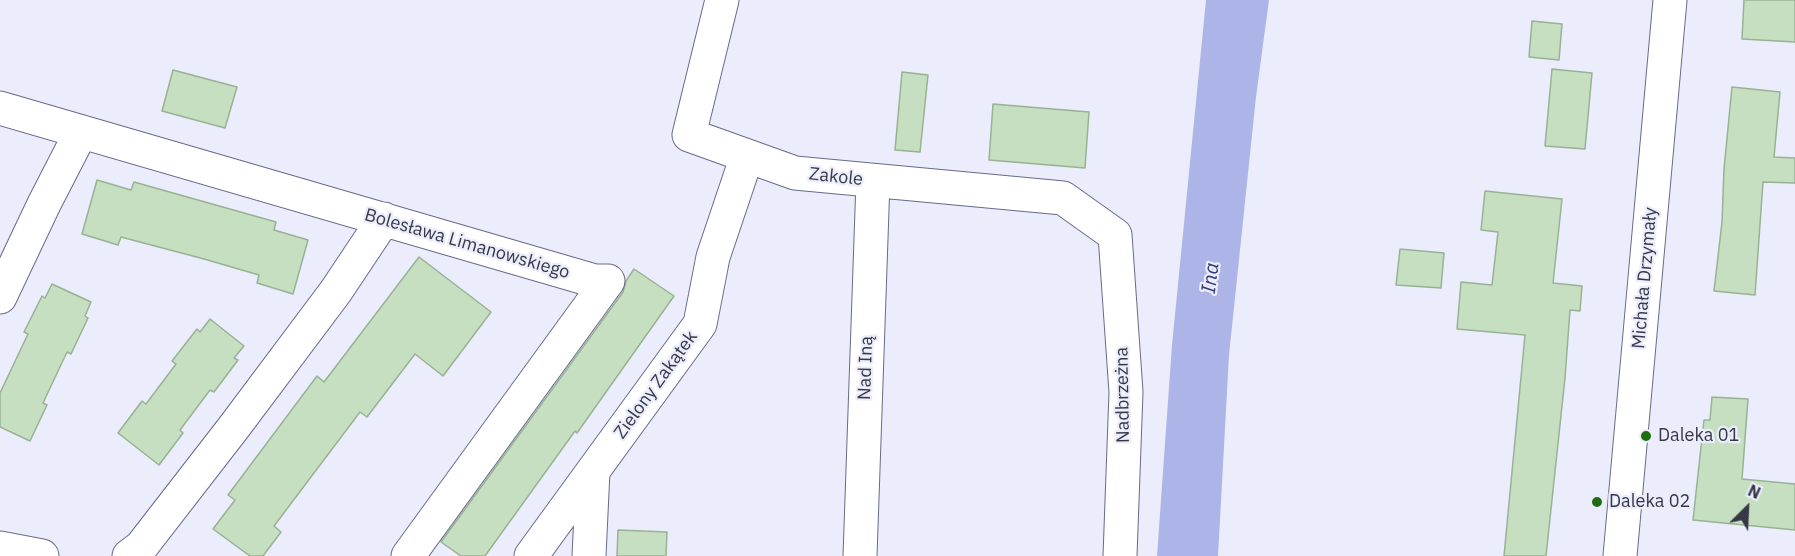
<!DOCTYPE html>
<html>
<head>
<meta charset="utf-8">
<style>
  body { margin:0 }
  #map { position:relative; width:1795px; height:556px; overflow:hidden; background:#ebedfc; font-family:"IBM Plex Sans",sans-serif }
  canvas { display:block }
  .north { position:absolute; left:1717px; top:478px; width:60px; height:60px; -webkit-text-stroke:4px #ebedfc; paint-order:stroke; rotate:24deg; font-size:16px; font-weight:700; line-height:24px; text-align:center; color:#363846 }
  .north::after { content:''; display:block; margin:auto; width:21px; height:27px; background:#363846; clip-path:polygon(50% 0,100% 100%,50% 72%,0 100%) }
</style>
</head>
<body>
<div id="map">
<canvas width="1795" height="556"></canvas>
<div class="north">N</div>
</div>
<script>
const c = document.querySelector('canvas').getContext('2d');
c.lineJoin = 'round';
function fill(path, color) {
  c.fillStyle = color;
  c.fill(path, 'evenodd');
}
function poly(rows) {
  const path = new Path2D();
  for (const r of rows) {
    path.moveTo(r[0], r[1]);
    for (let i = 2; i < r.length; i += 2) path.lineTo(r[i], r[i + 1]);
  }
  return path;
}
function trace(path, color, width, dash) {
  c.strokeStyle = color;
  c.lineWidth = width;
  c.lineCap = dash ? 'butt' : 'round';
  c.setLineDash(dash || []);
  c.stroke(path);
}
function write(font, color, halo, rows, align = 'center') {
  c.font = font + ' "IBM Plex Sans",sans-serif';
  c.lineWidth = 4.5;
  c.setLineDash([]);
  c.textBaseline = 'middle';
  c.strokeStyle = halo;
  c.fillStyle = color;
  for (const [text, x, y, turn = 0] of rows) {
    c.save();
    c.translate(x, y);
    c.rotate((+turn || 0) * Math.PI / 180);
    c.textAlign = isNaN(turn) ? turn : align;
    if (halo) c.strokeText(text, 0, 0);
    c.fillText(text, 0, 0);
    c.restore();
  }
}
const water = poly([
  [1206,0,1269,0,1256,97,1229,355,1218,556,1157,556,1172,345]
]);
const building = poly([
  [1744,0,1795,0,1795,42,1742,39,1744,0],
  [1532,21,1562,24,1559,60,1529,57,1532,21],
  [1552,69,1592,73,1585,149,1545,146,1552,69],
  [173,70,237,87,225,128,162,111,173,70],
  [902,72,928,75,920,152,895,150,902,72],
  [1732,87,1780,92,1774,157,1795,158,1795,183,1763,182,1755,295,1714,291,1722,222,1724,169,1732,87],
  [993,104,1089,112,1085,168,989,160,993,104],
  [97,180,131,190,134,182,276,222,274,230,308,240,293,294,257,283,259,275,204,259,121,237,118,245,82,234,97,180],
  [1485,191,1562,199,1553,283,1582,286,1580,311,1570,310,1565,378,1546,556,1504,556,1525,335,1457,329,1461,282,1492,285,1498,232,1481,230,1485,191],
  [1400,249,1444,253,1441,288,1396,285,1400,249],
  [419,257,491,312,443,376,415,354,367,417,360,412,274,526,281,532,263,556,250,556,213,529,235,500,228,495,317,376,324,382,419,257],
  [634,269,674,296,577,433,575,431,485,556,461,556,441,542,623,292,626,281,634,269],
  [52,284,91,302,85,316,88,318,71,354,67,352,43,403,47,405,30,441,0,427,0,393,28,334,24,332,42,296,45,298,52,284],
  [210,319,244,346,234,358,238,360,214,392,210,390,180,430,183,433,159,465,118,433,142,401,146,404,176,364,172,361,197,329,200,332,210,319],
  [1712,397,1748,399,1742,479,1795,484,1795,530,1693,520,1704,420,1710,420,1712,397],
  [618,530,667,532,666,556,617,556,618,530]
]);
const minor = poly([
  [722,0,689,135,795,173,1063,198,1115,235,1126,392,1120,556],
  [0,108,595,281,608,281,408,556],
  [0,297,44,204,81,132],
  [0,548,42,556],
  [129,556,141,547,234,427,336,291,384,219],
  [531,556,700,324,713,257,747,156],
  [589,556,593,471],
  [860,556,873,181],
  [1620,556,1670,0]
]);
const markers = [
  [1646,436,6,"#206d0f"],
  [1597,502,6,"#206d0f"]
];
const streetNames = [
  ["Zakole",836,177,6],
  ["Bolesława Limanowskiego",467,244,16],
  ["Michała Drzymały",1645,278,-85],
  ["Nad Iną",866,368,-88],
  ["Zielony Zakątek",656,385,-54],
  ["Nadbrzeżna",1123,395,-91]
];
const poiNames = [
  ["Daleka 01",1658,436],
  ["Daleka 02",1609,502]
];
const waterNames = [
  ["Ina",1211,278,-83]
];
fill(water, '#adb5e8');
fill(building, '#c6dfc1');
trace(building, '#99b194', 1.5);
trace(minor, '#666b8a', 35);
trace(minor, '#fff', 33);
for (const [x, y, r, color] of markers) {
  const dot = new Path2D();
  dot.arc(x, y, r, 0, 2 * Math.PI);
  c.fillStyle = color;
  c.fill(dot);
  trace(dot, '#ebedfc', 2);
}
write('18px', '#363846', '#ebedfc', streetNames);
write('18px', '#363846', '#ebedfc', poiNames, 'left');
write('italic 20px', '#373a78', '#ebedfc', waterNames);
</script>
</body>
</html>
